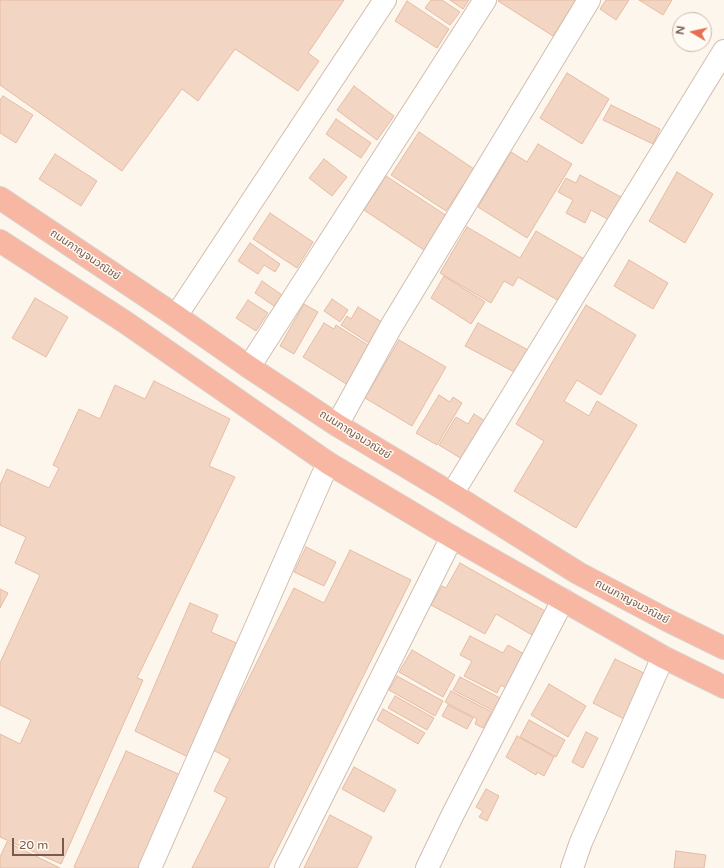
<!DOCTYPE html>
<html>
<head>
<meta charset="utf-8">
<style>
  body { margin:0 }
  #map { position:relative; width:724px; height:868px; overflow:hidden; background:#fdf6ec; font-family:"Varela Round",sans-serif }
  canvas { display:block }
  .north { position:absolute; left:672px; top:12px; width:40px; height:40px; box-sizing:border-box; background:#fffaf3; border:1px solid #cabbb1; border-radius:50%; rotate:279deg; font-size:11px; font-weight:700; line-height:16px; text-align:center; color:#7a5c4d }
  .north::after { content:''; display:block; margin:auto; width:14px; height:18px; background:#e76f51; clip-path:polygon(50% 0,100% 100%,50% 72%,0 100%) }
  .scale { position:absolute; left:12px; top:838px; width:52px; height:18px; box-sizing:border-box; border:2px solid #7a5c4d; border-top:0; padding-left:5px; font-size:12px; line-height:14px; white-space:nowrap; color:#7a5c4d; -webkit-text-stroke:3px #fffaf3; paint-order:stroke }
</style>
</head>
<body>
<div id="map">
<canvas width="724" height="868"></canvas>
<div class="north">N</div>
<div class="scale">20 m</div>
</div>
<script>
const c = document.querySelector('canvas').getContext('2d');
c.lineJoin = 'round';
function fill(path, color) {
  c.fillStyle = color;
  c.fill(path, 'evenodd');
}
function poly(rows) {
  const path = new Path2D();
  for (const r of rows) {
    path.moveTo(r[0], r[1]);
    for (let i = 2; i < r.length; i += 2) path.lineTo(r[i], r[i + 1]);
  }
  return path;
}
function trace(path, color, width, dash) {
  c.strokeStyle = color;
  c.lineWidth = width;
  c.lineCap = dash ? 'butt' : 'round';
  c.setLineDash(dash || []);
  c.stroke(path);
}
function write(font, color, halo, rows, align = 'center') {
  c.font = font + ' "Varela Round","Noto Sans Thai",sans-serif';
  c.lineWidth = 3;
  c.setLineDash([]);
  c.textBaseline = 'middle';
  c.strokeStyle = halo;
  c.fillStyle = color;
  for (const [text, x, y, turn = 0] of rows) {
    c.save();
    c.translate(x, y);
    c.rotate((+turn || 0) * Math.PI / 180);
    c.textAlign = isNaN(turn) ? turn : align;
    if (halo) c.strokeText(text, 0, 0);
    c.fillText(text, 0, 0);
    c.restore();
  }
}
const building = poly([
  [0,0,344,0,308,53,319,61,298,91,235,49,198,101,182,89,122,171,0,85,0,0],
  [431,0,442,0,460,12,450,25,425,8,431,0],
  [450,0,469,0,463,9,450,0],
  [499,0,576,0,553,36,498,1,499,0],
  [606,0,629,0,616,20,600,9,606,0],
  [639,0,672,0,663,15,639,0],
  [407,1,449,29,437,48,395,21,407,1],
  [567,73,609,99,582,144,540,118,567,73],
  [354,86,394,116,377,140,337,110,354,86],
  [3,96,33,115,16,143,0,133,0,100,3,96],
  [611,105,660,129,653,144,603,120,611,105],
  [336,119,371,143,361,158,326,134,336,119],
  [419,132,474,169,446,211,391,175,419,132],
  [538,144,572,164,527,238,478,207,511,152,527,162,538,144],
  [55,154,97,181,81,206,39,179,55,154],
  [324,159,347,177,332,196,309,178,324,159],
  [677,172,713,194,685,243,649,221,677,172],
  [580,175,621,197,609,220,591,210,585,223,566,213,573,200,558,192,566,178,576,183,580,175],
  [386,176,447,216,424,250,364,210,386,176],
  [270,213,313,242,297,268,253,239,270,213],
  [467,227,520,258,536,231,586,260,561,302,518,277,513,286,504,281,491,303,440,273,467,227],
  [250,243,280,264,275,272,264,265,258,274,238,261,250,243],
  [629,260,668,283,653,309,614,286,629,260],
  [444,276,485,302,471,324,431,298,444,276],
  [262,281,282,295,274,306,255,293,262,281],
  [35,298,68,317,46,357,12,338,35,298],
  [332,299,348,310,340,322,324,311,332,299],
  [248,300,268,313,256,331,236,318,248,300],
  [304,304,318,312,294,354,280,346,304,304],
  [586,305,636,335,601,395,577,380,564,401,589,416,597,401,637,425,576,528,514,491,544,441,516,424,586,305],
  [358,307,385,324,372,345,341,325,347,316,351,319,358,307],
  [324,323,334,329,336,325,371,347,348,385,303,357,324,323],
  [478,323,530,351,518,374,465,346,478,323],
  [399,340,446,367,412,426,365,398,399,340],
  [154,381,230,419,209,466,235,477,137,678,143,680,61,864,0,837,0,734,20,744,31,720,0,705,0,663,40,575,15,563,26,537,0,525,0,485,7,469,49,488,59,468,53,465,79,409,100,419,115,385,145,399,154,381],
  [439,395,450,402,453,397,462,403,437,445,416,433,439,395],
  [474,414,485,421,462,459,439,445,456,417,468,424,474,414],
  [306,547,336,562,324,586,294,572,306,547],
  [350,550,411,580,268,868,192,868,227,798,214,791,230,759,213,750,294,588,324,603,350,550],
  [460,563,545,611,532,635,496,614,485,634,431,605,442,586,446,588,460,563],
  [0,589,8,593,0,608,0,589],
  [190,603,218,615,211,632,241,645,190,758,135,731,190,603],
  [470,636,503,653,508,645,524,654,506,688,501,685,497,693,464,676,472,661,460,655,470,636],
  [412,650,455,675,443,697,399,672,412,650],
  [615,659,646,674,624,719,593,703,615,659],
  [397,676,443,701,435,716,389,690,397,676],
  [460,677,500,698,494,711,453,690,460,677],
  [549,684,586,706,568,737,531,715,549,684],
  [451,691,492,712,483,728,475,724,477,719,445,702,451,691],
  [395,696,434,718,427,730,388,708,395,696],
  [448,705,473,718,467,729,442,716,448,705],
  [383,709,425,733,418,744,377,720,383,709],
  [529,720,565,740,556,757,520,737,529,720],
  [586,732,598,738,583,768,572,762,586,732],
  [517,736,554,757,544,776,537,772,536,775,506,757,517,736],
  [126,751,183,776,142,868,76,868,74,867,126,751],
  [354,767,396,790,384,812,342,789,354,767],
  [486,789,499,796,487,821,479,817,483,811,476,807,486,789],
  [330,815,372,837,357,868,304,868,330,815],
  [7,842,60,868,0,868,0,857,7,842],
  [676,851,706,855,704,868,674,868,676,851]
]);
const minor = poly([
  [176,316,385,0],
  [249,367,485,0],
  [337,425,392,325,589,0],
  [452,494,724,51],
  [150,868,328,463],
  [286,868,452,537],
  [427,868,453,814,563,600],
  [572,868,581,842,663,657]
]);
const highway = poly([
  [0,198,176,316,249,367,337,425,452,494,578,573,667,620,724,648],
  [0,241,125,322,328,463,452,537,663,657,724,687]
]);
const streetNames = [
  ["ถนนกาญจนวณิชย์",85,255,34],
  ["ถนนกาญจนวณิชย์",355,435,32],
  ["ถนนกาญจนวณิชย์",632,602,28]
];
fill(building, '#f3d5c3');
trace(building, '#e6bba3', 1);
trace(minor, '#d1beb0', 24);
trace(highway, '#dad1cd', 24);
trace(minor, '#fff', 22);
trace(highway, '#f7b7a3', 22);
write('11px', '#7a5c4d', '#fffaf3', streetNames);
</script>
</body>
</html>
